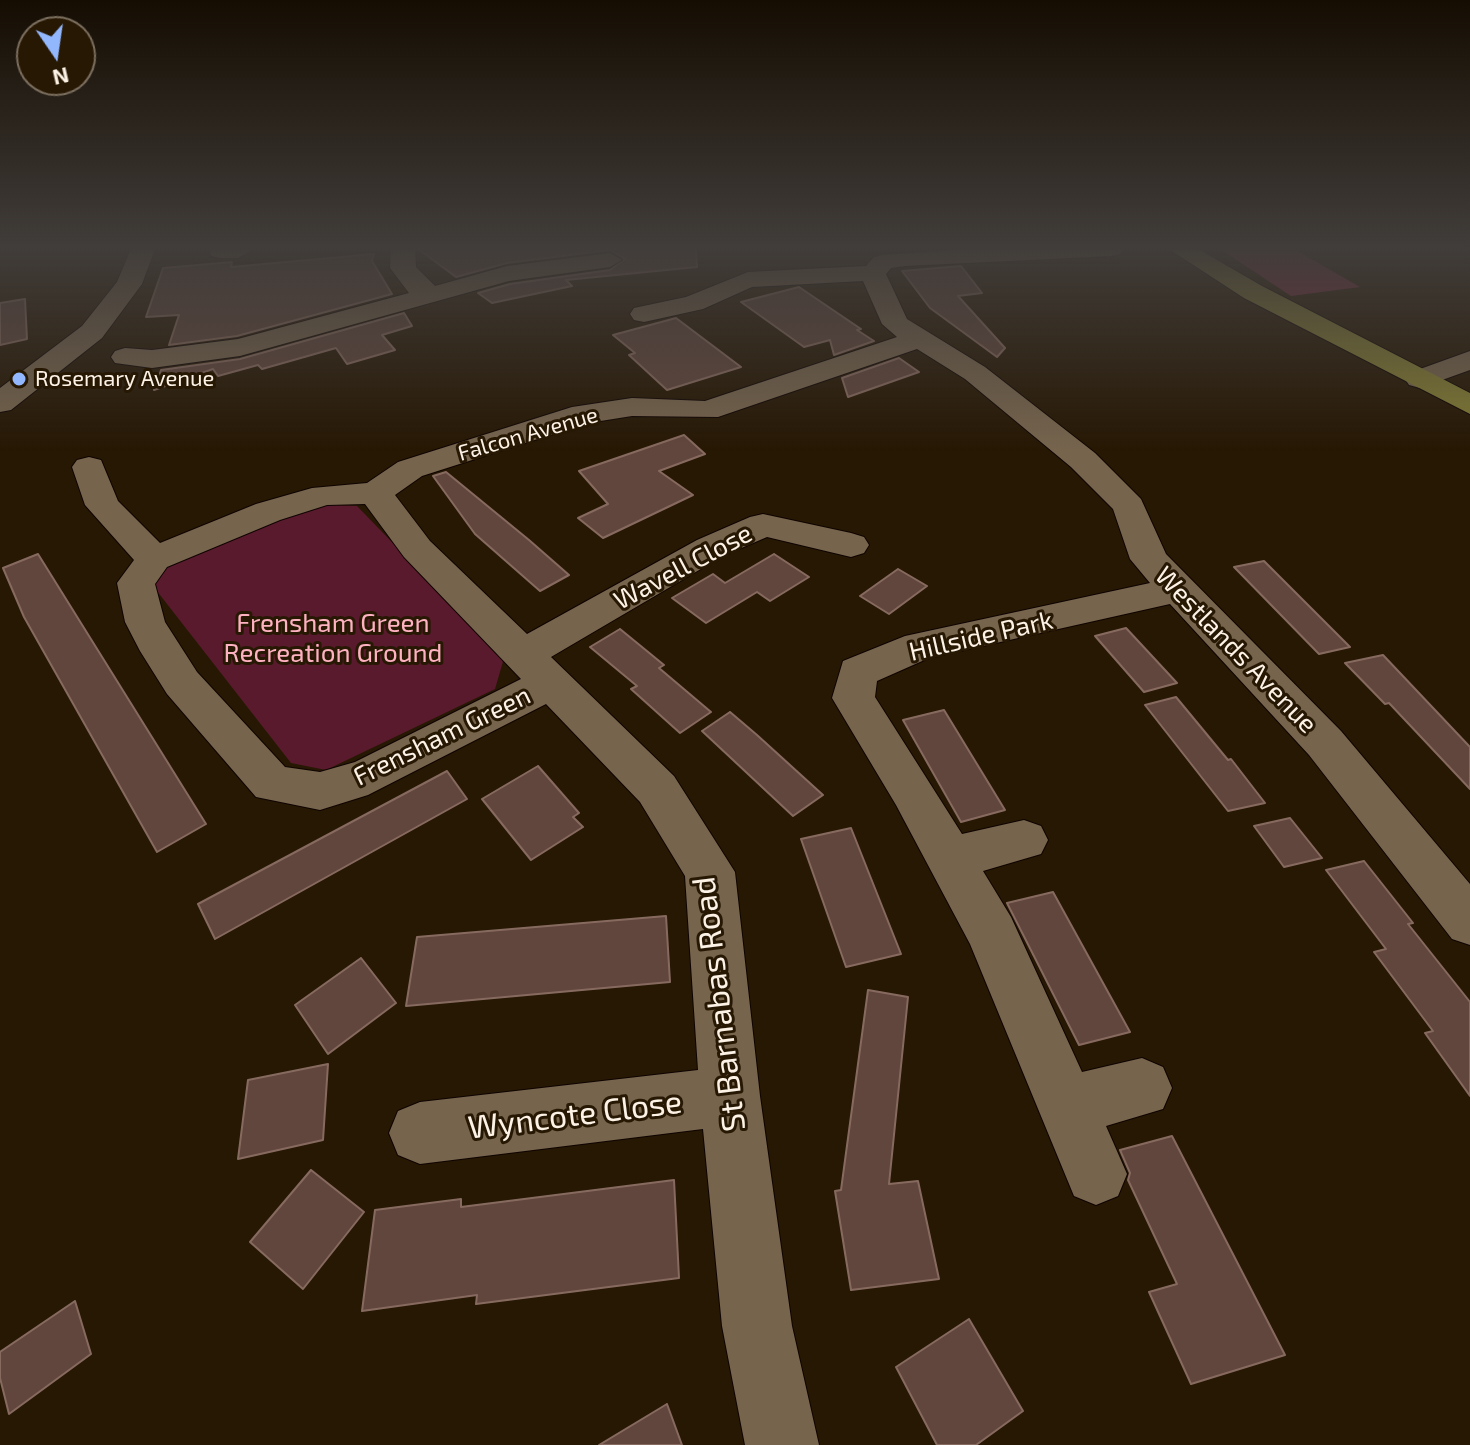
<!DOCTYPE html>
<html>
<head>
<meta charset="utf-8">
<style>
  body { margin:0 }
  #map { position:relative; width:1470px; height:1445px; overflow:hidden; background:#271804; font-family:"Exo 2",sans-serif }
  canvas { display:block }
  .north { position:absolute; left:16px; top:16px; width:80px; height:80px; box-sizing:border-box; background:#271804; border:2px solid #7c6f5e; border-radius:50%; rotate:167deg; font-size:22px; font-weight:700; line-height:32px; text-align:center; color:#fcf2e5 }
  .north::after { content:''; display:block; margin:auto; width:28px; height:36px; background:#92b7fd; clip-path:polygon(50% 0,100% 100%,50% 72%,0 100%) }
</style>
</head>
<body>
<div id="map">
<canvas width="1470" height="1445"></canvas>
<div class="north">N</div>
</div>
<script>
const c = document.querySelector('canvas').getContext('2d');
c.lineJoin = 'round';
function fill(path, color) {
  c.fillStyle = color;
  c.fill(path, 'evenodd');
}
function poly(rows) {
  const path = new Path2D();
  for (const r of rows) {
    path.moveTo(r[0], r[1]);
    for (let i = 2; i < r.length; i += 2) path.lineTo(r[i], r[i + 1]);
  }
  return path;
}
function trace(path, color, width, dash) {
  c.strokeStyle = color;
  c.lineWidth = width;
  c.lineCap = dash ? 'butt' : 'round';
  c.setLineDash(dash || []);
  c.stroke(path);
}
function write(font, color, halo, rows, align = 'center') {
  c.font = font + ' "Exo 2",sans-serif';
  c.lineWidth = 6;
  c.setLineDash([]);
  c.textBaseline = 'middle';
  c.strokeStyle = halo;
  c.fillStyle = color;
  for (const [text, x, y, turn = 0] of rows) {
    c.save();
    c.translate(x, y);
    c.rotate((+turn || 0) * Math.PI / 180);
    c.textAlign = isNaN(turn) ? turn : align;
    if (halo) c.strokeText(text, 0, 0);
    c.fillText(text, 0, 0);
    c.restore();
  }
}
const green = poly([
  [320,504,357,506,504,658,495,689,326,770,291,763,153,586,163,567]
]);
const forest = poly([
  [1220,249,1294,249,1360,287,1291,296]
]);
const building = poly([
  [418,249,696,249,697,267,566,280,572,286,492,303,478,293,510,284,610,270,625,259,610,250,507,263,456,277,418,249],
  [374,254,372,261,392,294,237,336,169,345,179,315,146,317,163,268,232,262,231,267,374,254],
  [961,266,982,293,958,296,1005,348,997,357,930,308,902,271,961,266],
  [799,287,861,329,857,330,874,341,834,355,830,340,804,347,741,302,799,287],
  [25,299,27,339,0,345,0,303,25,299],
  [404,313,412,326,382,335,395,350,347,364,336,348,262,369,258,365,218,376,213,369,154,390,161,370,240,359,404,313],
  [676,318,741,367,667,390,629,355,635,353,613,335,676,318],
  [899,358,919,372,848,397,842,378,899,358],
  [684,435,705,454,659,471,693,495,603,538,578,518,608,504,579,471,684,435],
  [446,472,529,540,569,575,540,591,475,534,433,476,446,472],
  [38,554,206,824,157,852,24,617,3,568,38,554],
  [774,554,809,577,770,601,757,592,706,623,672,598,713,574,725,583,774,554],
  [1264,561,1350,647,1319,654,1234,567,1264,561],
  [898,569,927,586,889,614,860,596,898,569],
  [1126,628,1152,656,1177,683,1144,692,1095,636,1126,628],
  [620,629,664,665,659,668,711,712,680,733,631,689,637,686,590,647,620,629],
  [1383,655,1470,747,1470,789,1389,703,1385,704,1345,663,1383,655],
  [1176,697,1228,760,1231,759,1265,803,1228,811,1145,705,1176,697],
  [944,710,1005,810,961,822,903,720,944,710],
  [730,712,757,735,823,795,793,816,702,731,730,712],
  [538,766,579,813,573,817,583,827,531,860,482,799,538,766],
  [447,771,467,799,215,939,198,904,447,771],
  [1290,818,1322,858,1284,867,1254,826,1290,818],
  [851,828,901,954,846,967,801,839,851,828],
  [1364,861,1413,923,1408,924,1470,1002,1470,1096,1425,1033,1433,1031,1374,952,1386,949,1326,870,1364,861],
  [1053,892,1130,1032,1079,1045,1007,903,1053,892],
  [666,916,670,982,406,1006,417,937,666,916],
  [361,958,396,1003,328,1054,295,1005,361,958],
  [868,990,908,997,889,1184,918,1181,939,1279,851,1290,835,1191,841,1190,868,990],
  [328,1064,323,1140,238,1159,248,1080,328,1064],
  [1172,1136,1285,1355,1191,1384,1149,1292,1177,1284,1128,1180,1130,1173,1120,1150,1172,1136],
  [311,1170,364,1212,303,1289,250,1242,311,1170],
  [674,1180,679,1278,476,1304,477,1295,362,1311,375,1210,461,1199,461,1207,674,1180],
  [75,1301,91,1354,9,1414,0,1378,0,1352,75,1301],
  [969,1319,1023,1411,976,1445,937,1445,896,1367,969,1319],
  [667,1404,682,1445,599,1445,667,1404]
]);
const minor = poly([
  [131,249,155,249,142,284,102,338,11,410,0,412,0,388,82,326,117,282,131,249],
  [209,249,249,249,250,251,238,258,220,258,211,256,209,249],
  [391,249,415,249,416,267,435,286,507,266,610,253,622,260,610,267,509,281,240,356,152,368,115,363,111,357,115,351,125,348,152,350,238,339,409,293,390,268,391,249],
  [968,249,1123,249,1120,254,1111,256,905,266,891,268,886,274,907,319,985,367,1095,453,1141,499,1166,554,1341,731,1470,884,1470,945,1452,939,1309,755,1170,604,929,658,877,681,875,697,962,834,1024,820,1041,826,1048,840,1041,854,983,871,1011,917,1082,1072,1142,1058,1163,1067,1172,1088,1163,1109,1106,1126,1127,1174,1118,1196,1096,1205,1074,1196,970,944,896,805,832,698,843,661,905,636,1150,583,1130,559,1113,509,1071,467,965,379,917,349,718,417,632,416,588,423,422,476,395,495,430,541,527,634,697,540,750,517,763,514,851,533,864,537,869,545,864,553,851,557,767,537,723,556,551,657,674,776,735,872,760,1096,792,1326,819,1445,745,1445,722,1326,703,1129,420,1164,398,1155,389,1133,398,1111,420,1102,698,1070,685,876,640,802,546,704,368,795,320,810,256,797,167,694,140,651,125,622,117,583,134,560,85,505,72,467,77,460,89,457,101,460,118,501,160,543,256,504,312,488,367,483,398,462,572,407,632,398,705,401,897,337,882,324,863,281,752,287,703,309,644,322,634,320,630,314,634,308,686,297,748,272,866,266,874,257,883,255,968,249],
  [365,504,404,557,521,679,355,762,320,772,285,767,197,672,165,622,155,584,167,567,280,520,327,505,365,504],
  [1470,351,1470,370,1420,388,1409,385,1405,379,1409,373,1470,351]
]);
const major = poly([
  [1169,249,1198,249,1262,286,1470,393,1470,414,1244,298,1169,249]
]);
const markers = [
  [19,379,8,"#92b7fd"]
];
const farPoinames = [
  ["Rosemary Avenue",35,379]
];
const farStreetnames = [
  ["Falcon Avenue",528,434,-16]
];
const streetNames = [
  ["Wavell Close",683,567,-28],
  ["Hillside Park",981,636,-13],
  ["Westlands Avenue",1236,650,46],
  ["Frensham Green",442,736,-26]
];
const parkNames = [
  ["Frensham Green",333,623],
  ["Recreation Ground",333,653]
];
const nearStreetnames = [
  ["St Barnabas Road",719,1004,-97],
  ["Wyncote Close",575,1115,-7]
];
fill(green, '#5a1a2d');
fill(forest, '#822944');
fill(building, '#61463d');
trace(building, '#876a5f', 2);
trace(minor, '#0f0400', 2);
trace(major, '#0f0400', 2);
fill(minor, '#76644d');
fill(major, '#817a34');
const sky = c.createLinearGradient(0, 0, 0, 451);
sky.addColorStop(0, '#150d02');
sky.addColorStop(0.55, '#413d3a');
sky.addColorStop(1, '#413d3a00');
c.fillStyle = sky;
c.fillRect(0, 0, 1470, 451);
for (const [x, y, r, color] of markers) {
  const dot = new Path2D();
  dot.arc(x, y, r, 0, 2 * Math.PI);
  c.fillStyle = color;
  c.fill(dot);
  trace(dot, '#271804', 3);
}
write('22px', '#fcf2e5', '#271804', farPoinames, 'left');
write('22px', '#fcf2e5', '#271804', farStreetnames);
write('26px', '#fcf2e5', '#271804', streetNames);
write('26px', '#feb1c1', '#271804', parkNames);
write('32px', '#fcf2e5', '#271804', nearStreetnames);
</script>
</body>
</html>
